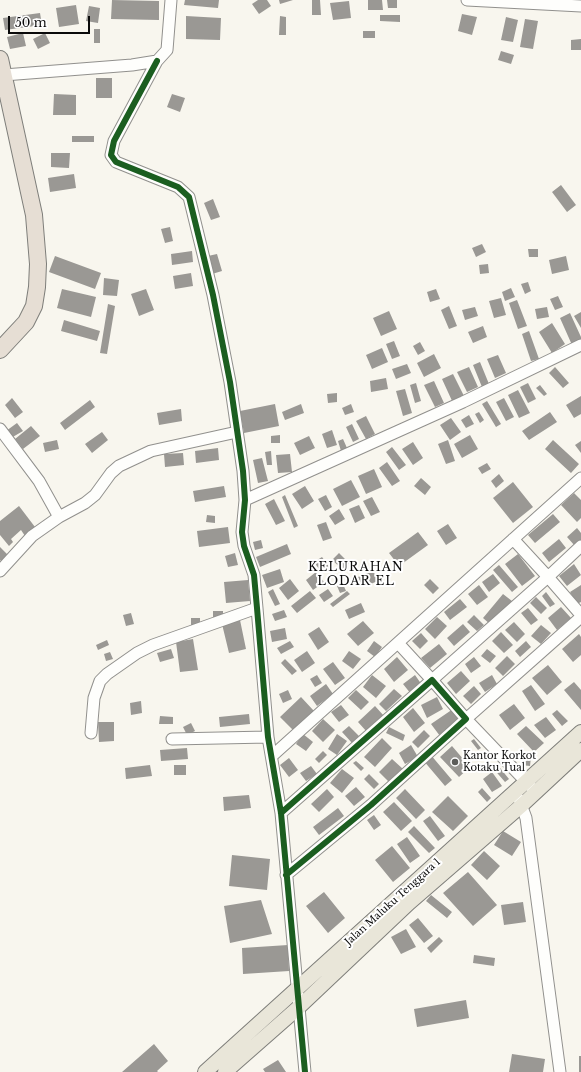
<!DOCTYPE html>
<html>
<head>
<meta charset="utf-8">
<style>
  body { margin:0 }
  #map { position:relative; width:581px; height:1072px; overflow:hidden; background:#f8f6ee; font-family:"Libre Baskerville",serif }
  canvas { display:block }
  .scale { position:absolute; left:8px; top:16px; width:82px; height:18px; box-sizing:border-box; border:2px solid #0a0a0a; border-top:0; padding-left:5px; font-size:12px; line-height:14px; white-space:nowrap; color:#0a0a0a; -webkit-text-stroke:3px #fff; paint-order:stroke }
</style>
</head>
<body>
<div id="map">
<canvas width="581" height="1072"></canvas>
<div class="scale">50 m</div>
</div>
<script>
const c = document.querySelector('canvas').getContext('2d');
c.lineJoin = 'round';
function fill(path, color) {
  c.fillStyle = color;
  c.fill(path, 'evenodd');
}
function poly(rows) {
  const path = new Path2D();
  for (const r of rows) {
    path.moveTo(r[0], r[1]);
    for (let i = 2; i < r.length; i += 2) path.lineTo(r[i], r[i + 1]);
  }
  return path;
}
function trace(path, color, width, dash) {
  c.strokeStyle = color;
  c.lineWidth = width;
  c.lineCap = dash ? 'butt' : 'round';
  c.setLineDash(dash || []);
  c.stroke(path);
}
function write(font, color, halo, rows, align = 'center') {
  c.font = font + ' "Libre Baskerville",serif';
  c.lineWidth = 4;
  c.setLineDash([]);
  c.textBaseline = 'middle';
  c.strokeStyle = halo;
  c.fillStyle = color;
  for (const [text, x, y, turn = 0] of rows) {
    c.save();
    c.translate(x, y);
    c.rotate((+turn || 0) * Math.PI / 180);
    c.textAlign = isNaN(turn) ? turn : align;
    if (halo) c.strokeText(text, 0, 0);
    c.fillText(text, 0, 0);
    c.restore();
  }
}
const building = poly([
  [112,0,159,1,159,20,111,19],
  [185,0,219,0,218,8,184,5],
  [258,0,267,0,271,6,259,14,252,4],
  [279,0,293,0,280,4],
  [312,0,320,0,321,15,312,15],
  [368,0,382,0,383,10,368,10],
  [387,0,397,0,397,8,388,8],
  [349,1,351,18,333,20,330,3],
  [76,5,79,24,59,27,56,8],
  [89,6,100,8,98,23,86,21],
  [40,13,42,25,5,30,3,18],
  [462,14,477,17,472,35,458,31],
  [380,15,400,15,400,22,380,21],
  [186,16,221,18,220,40,186,39],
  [280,16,286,17,286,35,279,35],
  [506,17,518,20,513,42,501,40],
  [525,19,538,21,533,49,520,47],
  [94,29,100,29,100,43,94,43],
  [363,31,375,31,375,38,363,38],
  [23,33,26,46,10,49,7,37],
  [45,33,50,43,38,49,33,39],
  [581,39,581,50,571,50,571,40],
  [501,51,514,55,511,64,498,60],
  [96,78,112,78,112,98,96,98],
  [54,94,76,95,76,115,53,115],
  [172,94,185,98,180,112,167,107],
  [72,136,94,136,94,142,72,142],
  [51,153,70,153,69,168,51,167],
  [74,174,76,188,50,192,48,178],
  [561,185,576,205,567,212,552,192],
  [213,199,220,217,211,220,204,203],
  [170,227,173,241,165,243,161,229],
  [482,244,486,252,476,257,472,248],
  [528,249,538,249,538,257,529,257],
  [192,251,193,262,172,265,171,254],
  [217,254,222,271,212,274,208,256],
  [55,256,101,273,95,289,49,272],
  [566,256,569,270,552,274,549,260],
  [488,264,489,273,480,274,479,265],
  [191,273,193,286,175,289,173,276],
  [104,278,119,280,117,296,103,295],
  [528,282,531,291,525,294,521,284],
  [511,288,515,297,505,301,502,292],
  [62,289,96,297,91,317,57,308],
  [146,289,154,310,139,316,131,294],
  [436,289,440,299,430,302,427,292],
  [558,296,563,307,555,310,550,299],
  [501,298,506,315,494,318,489,301],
  [517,300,527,326,518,329,509,303],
  [108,304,115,306,107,354,100,353],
  [449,306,457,326,449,329,441,310],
  [475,307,478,316,465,320,462,310],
  [547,307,549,317,537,319,535,309],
  [389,311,397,329,381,336,373,318],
  [581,312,581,328,574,316],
  [570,313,581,337,581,341,572,345,560,318],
  [64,320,100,331,97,341,61,331],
  [552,323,565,344,552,353,539,332],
  [483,326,487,337,473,343,468,332],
  [529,331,539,359,531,361,522,334],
  [394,341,400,356,392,359,386,344],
  [420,342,425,351,418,355,413,346],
  [382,348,388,362,372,369,366,355],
  [434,354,441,368,424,377,417,363],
  [498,355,506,373,495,378,487,359],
  [480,362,489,384,482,387,473,365],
  [407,364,411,373,396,379,392,369],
  [469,367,478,387,467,392,457,372],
  [555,367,569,383,563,388,549,373],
  [453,374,465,398,453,403,442,379],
  [386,378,388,389,371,392,370,381],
  [434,381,444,403,435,407,424,385],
  [416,383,421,401,415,403,410,385],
  [528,383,536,399,528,403,520,387],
  [540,385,547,394,544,396,536,388],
  [405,389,412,413,403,416,396,391],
  [518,390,530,413,519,418,508,395],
  [337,393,337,402,328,403,327,394],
  [581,396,581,414,574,418,566,405],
  [12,398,23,412,15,418,5,405],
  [504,398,514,417,506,421,496,402],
  [90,400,95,407,65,430,60,423],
  [487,401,501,424,496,427,482,404],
  [275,404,279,426,244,433,240,411],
  [301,404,304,413,285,420,282,412],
  [351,404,354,412,345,415,342,408],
  [181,409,182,421,159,425,157,413],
  [479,412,484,420,480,423,475,414],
  [550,412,557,422,529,440,522,431],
  [469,415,474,424,466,428,461,420],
  [366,416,375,434,366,439,356,421],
  [451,418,461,432,450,440,440,425],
  [17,423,23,431,11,438,6,431],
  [352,424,359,439,353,442,346,427],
  [31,426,40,436,23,449,15,439],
  [332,430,337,445,327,448,322,434],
  [102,432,108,440,92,453,85,444],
  [280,435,280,443,271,443,271,436],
  [470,435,478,449,462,458,454,444],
  [309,436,315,448,300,455,294,443],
  [343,439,347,448,341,451,338,441],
  [57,440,59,449,45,452,43,443],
  [448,440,455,461,446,464,438,444],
  [553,440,579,464,571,473,545,449],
  [581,441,581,453,575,445],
  [413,442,423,458,413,465,402,449],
  [392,447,406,465,399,470,386,452],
  [218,448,219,460,196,463,195,451],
  [271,451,272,465,267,465,265,452],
  [183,453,184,465,165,467,164,454],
  [290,454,292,472,278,473,276,455],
  [262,458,268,481,258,483,253,460],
  [387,462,400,481,392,486,379,468],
  [487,463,491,469,482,474,478,468],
  [374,469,382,487,366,494,358,476],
  [499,474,504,481,496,488,491,481],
  [421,478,431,487,425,495,414,486],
  [351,480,360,497,342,506,333,489],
  [513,482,533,507,513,523,493,498],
  [224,486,226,497,195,502,193,491],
  [305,486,314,501,302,509,292,494],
  [574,493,581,500,581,518,577,522,561,505],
  [285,495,298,526,294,528,282,497],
  [326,495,332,507,325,511,318,499],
  [372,497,380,512,371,516,363,501],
  [274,499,285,521,276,525,265,504],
  [359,505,365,518,355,523,349,509],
  [19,506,35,527,25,536,21,530,11,539,13,542,9,546,0,535,0,521],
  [339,509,345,519,335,525,329,516],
  [553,514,560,522,535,543,528,535],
  [207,515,215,516,215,523,206,522],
  [326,522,332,538,323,541,317,525],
  [448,524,457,538,446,545,437,531],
  [228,527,230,543,199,547,197,531],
  [577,528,581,533,581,541,575,546,567,537],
  [418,532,428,545,399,566,389,553],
  [559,539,566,548,549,562,542,553],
  [261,540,263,548,255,550,253,542],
  [287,544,291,554,260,567,256,557],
  [0,547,10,557,3,563,0,560],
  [235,553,238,565,228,567,225,556],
  [339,553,349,563,342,569,332,560],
  [518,554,535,576,522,586,505,564],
  [322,557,330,568,322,573,314,562],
  [574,564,581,575,567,586,559,576],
  [499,565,518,587,512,592,493,570],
  [280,569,284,582,267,588,262,575],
  [373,570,378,581,363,587,358,577],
  [316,572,324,582,313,590,306,580],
  [493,574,500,583,489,592,482,582],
  [290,579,299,591,288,600,279,588],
  [430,579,439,588,433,594,424,585],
  [248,580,250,601,226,603,224,582],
  [343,584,346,591,340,593,337,586],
  [479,585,488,597,477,605,468,594],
  [581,585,581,602,577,604,570,592],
  [273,589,280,604,275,606,268,592],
  [328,589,333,596,324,602,319,595],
  [310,591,316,598,297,613,291,606],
  [347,591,350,594,333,607,330,604],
  [546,592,555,604,550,607,542,596],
  [503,594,512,601,491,625,483,618],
  [536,597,547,608,541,614,530,603],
  [460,599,467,607,450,620,444,612],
  [361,603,365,612,349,619,345,610],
  [561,607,571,618,557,630,548,618],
  [528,608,538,620,531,625,521,613],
  [284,610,287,617,275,621,272,614],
  [213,611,223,611,223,620,213,621],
  [131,613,134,624,126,626,123,615],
  [474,615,484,625,477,631,467,622],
  [437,617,447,626,435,639,425,629],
  [191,618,200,618,200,629,191,629],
  [240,620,246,649,229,653,222,624],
  [363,621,374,633,358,646,347,634],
  [514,622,525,634,517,642,505,630],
  [463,624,470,632,454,646,447,638],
  [541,625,551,633,541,644,531,636],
  [319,627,329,642,318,650,308,634],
  [285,628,287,639,272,642,270,631],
  [501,632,513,645,504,653,492,641],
  [421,633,428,641,420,649,412,641],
  [579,634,581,637,581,655,573,662,562,649],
  [193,639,198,670,180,672,176,642],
  [107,640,109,645,98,650,96,645],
  [290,641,294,647,281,654,277,648],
  [374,641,382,647,375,657,367,651],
  [526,641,531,647,520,657,515,651],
  [439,644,447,654,430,668,421,658],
  [171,649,174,658,160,662,157,653],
  [487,649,496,656,490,663,481,656],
  [307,651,315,663,302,672,294,660],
  [349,651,361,659,353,669,342,661],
  [110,652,113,659,106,661,104,654],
  [507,656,515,664,503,676,495,668],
  [397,657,408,670,394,682,384,669],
  [474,657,481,666,471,673,465,664],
  [285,659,297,671,292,675,281,663],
  [333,662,345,678,335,685,323,669],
  [548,665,562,682,547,695,532,678],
  [461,671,470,681,456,694,447,683],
  [317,675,322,683,315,687,310,679],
  [372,675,386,686,376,698,363,687],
  [415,675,422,685,411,694,403,684],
  [492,675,497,684,485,692,479,683],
  [574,682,581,690,581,710,564,690],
  [326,684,333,694,317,706,310,696],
  [531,685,545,704,535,711,522,691],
  [474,686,481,694,471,704,463,696],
  [394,689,402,696,386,711,379,704],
  [288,690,292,699,283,703,279,694],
  [356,690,369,702,361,710,348,698],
  [301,697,314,711,293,730,280,717],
  [437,697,443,709,427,718,421,705],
  [141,701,142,713,131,715,130,703],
  [514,704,525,718,510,730,499,715],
  [341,705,349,715,339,722,331,712],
  [375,706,384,716,367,732,358,722],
  [413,708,425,723,414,732,403,717],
  [453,709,462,721,440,736,431,724],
  [557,710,568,721,562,726,552,714],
  [249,714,250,724,220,727,219,717],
  [160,716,173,717,173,724,159,724],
  [546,717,556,730,545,738,534,725],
  [323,719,335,730,323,742,312,731],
  [98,722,114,722,114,741,99,742],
  [191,723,195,731,187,735,183,727],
  [349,726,359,736,352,743,342,732],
  [526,726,544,743,534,752,517,734],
  [389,727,405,735,403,741,386,733],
  [424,730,430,736,418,748,412,742],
  [303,734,313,742,306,751,296,744],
  [337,734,347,741,337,755,328,749],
  [382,738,392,748,375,767,364,757],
  [474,739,481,748,478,750,471,741],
  [411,745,418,757,405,764,399,753],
  [452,746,470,767,459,777,440,757],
  [187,748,188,759,161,761,160,750],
  [323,751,327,755,319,763,315,759],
  [430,754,452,780,445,786,423,760],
  [522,756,531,757,530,766,521,765],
  [289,758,298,770,289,777,280,765],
  [392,759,403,769,389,782,379,772],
  [356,761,364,768,361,771,353,763],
  [496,763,509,779,505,782,492,767],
  [150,765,152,776,126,779,125,768],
  [174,765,186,765,186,775,174,775],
  [311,766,317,774,306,781,300,773],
  [342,769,354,778,342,793,330,783],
  [492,772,502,786,492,792,483,779],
  [369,774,379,784,374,789,364,779],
  [356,787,365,797,354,806,345,796],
  [482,788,491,798,487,802,478,792],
  [327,789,334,797,319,812,311,804],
  [405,789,425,810,416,819,396,798],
  [249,795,251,808,224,811,223,797],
  [448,796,468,816,453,831,432,812],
  [394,802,412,821,401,831,383,812],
  [338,808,344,816,319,835,313,827],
  [374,815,381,825,374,830,367,820],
  [430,816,445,836,438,841,423,821],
  [414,826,435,848,429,853,408,832],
  [503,831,521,842,512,856,494,845],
  [407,837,420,856,410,863,397,844],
  [392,846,410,868,393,882,375,860],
  [484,851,500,866,487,880,471,865],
  [232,855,270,859,267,890,229,886],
  [468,872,497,905,473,926,443,893],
  [324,892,345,918,328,933,306,906],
  [431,895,452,912,447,918,426,901],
  [261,900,272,934,230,943,224,906],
  [523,902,526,922,504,925,501,905],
  [418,918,433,936,424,943,409,925],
  [406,929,416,947,401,954,391,937],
  [439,937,443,941,431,953,427,948],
  [288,945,289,971,243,974,242,948],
  [474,955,495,958,494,966,473,963],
  [466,1000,469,1018,417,1027,414,1009],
  [154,1044,168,1061,157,1071,158,1072,122,1072],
  [512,1054,545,1059,543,1072,509,1072],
  [579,1056,581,1056,581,1072,579,1072],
  [278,1060,286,1072,265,1072,263,1069]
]);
const minor = poly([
  [467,0,581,6],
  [157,61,114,141,111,155,116,162,178,187,189,197,213,295,230,382,243,471,245,500,242,532,244,546,254,575,257,608,268,737,281,813,305,1072],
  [4,75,132,65,157,61,167,50,171,0],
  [0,429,39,481,59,517],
  [245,500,463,402,581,345],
  [581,546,548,577,581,615],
  [0,571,32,536,59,517,85,503,95,495,111,473,119,466,151,451,237,432],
  [398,643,432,680,548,577,513,539],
  [91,733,94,698,100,681,107,674,137,653,153,645,257,608],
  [172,739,268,737],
  [272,756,581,478],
  [531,787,466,719,581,617],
  [519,799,526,818,560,1072],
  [281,813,432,680,466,719,371,805,286,875]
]);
const major = poly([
  [205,1072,581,732],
  [225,1072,299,1007,409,903,522,805,581,750]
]);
const highway = poly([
  [0,59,34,215,38,264,37,287,34,306,26,322,0,350]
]);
const cycleway = poly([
  [157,61,114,141,111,155,116,162,178,187,189,197,213,295,230,382,243,471,245,500,242,532,244,546,254,575,257,608,268,737,281,813,305,1072],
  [281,813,432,680,466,719,371,805,286,875]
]);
const markers = [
  [455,762,4,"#5d5d5a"]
];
const poiNames = [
  ["Kantor Korkot",463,756],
  ["Kotaku Tual",463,768]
];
const streetNames = [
  ["Jalan Maluku Tenggara 1",393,902,-42]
];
const quarterNames = [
  ["KELURAHAN",356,568],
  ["LODAR EL",356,582]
];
fill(building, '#9a9894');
trace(minor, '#91908d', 13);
trace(major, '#7e7e7a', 16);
trace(highway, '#7e7e7a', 18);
trace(minor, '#fefefc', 11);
trace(major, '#e9e6d9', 14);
trace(highway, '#e6ded4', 16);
trace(cycleway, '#1b5e20', 6);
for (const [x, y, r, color] of markers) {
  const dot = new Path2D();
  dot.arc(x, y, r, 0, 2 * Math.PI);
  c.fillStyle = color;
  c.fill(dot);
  trace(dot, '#fff', 1.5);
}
write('10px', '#0a0a0a', '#fff', poiNames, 'left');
write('10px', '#0a0a0a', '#fff', streetNames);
c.letterSpacing = '1px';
write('12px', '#0a0a0a', '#fff', quarterNames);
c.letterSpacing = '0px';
</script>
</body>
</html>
